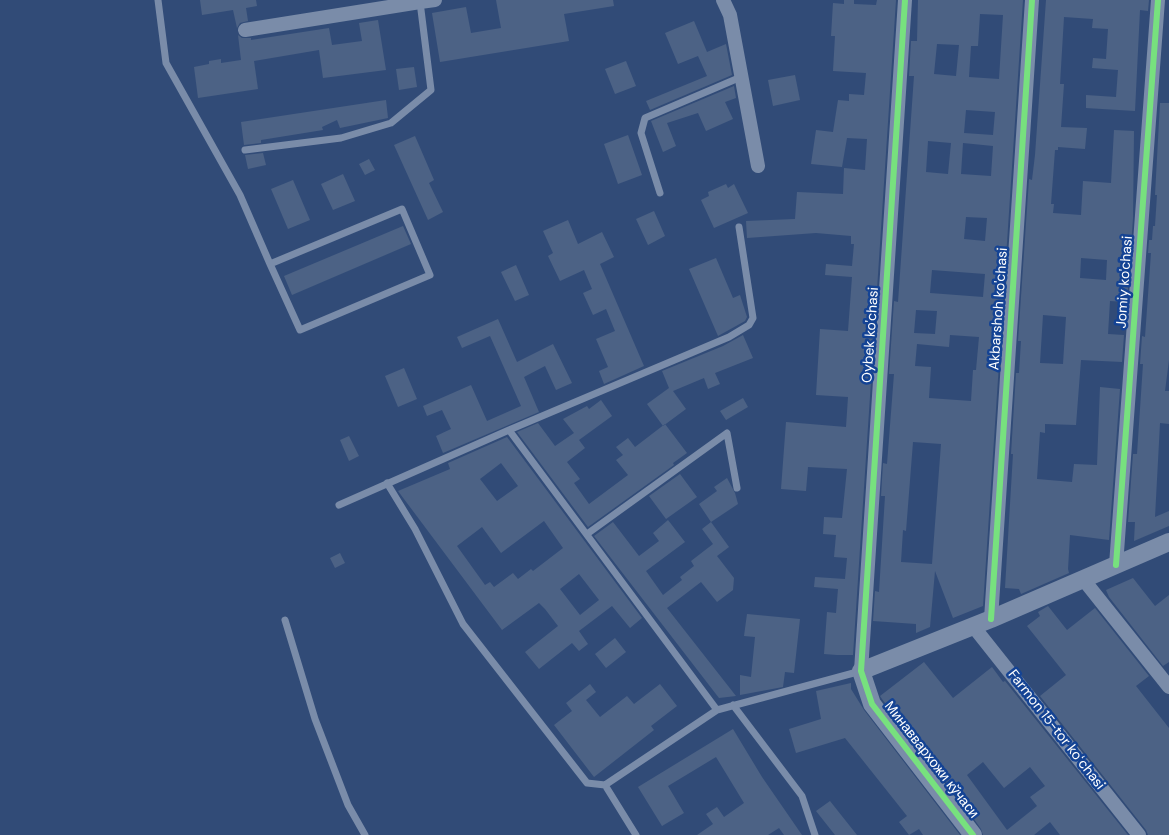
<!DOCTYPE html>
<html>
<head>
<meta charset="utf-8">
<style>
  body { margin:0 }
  canvas { display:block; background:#314b77 }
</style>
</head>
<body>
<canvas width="1169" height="835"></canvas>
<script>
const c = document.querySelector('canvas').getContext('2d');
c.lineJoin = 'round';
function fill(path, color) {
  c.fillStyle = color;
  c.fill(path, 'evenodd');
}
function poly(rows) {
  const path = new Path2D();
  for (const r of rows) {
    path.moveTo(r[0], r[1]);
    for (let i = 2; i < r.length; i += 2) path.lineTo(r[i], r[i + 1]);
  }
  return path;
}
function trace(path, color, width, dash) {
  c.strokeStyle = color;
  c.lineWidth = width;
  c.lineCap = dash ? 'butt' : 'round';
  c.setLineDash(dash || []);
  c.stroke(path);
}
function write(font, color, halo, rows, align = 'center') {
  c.font = font + ' "DM Sans",sans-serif';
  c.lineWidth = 5;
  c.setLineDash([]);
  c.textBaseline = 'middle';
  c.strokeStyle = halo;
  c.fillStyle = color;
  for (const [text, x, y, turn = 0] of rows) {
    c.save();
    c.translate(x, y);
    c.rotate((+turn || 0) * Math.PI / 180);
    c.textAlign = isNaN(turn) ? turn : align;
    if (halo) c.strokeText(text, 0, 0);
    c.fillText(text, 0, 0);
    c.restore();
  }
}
const building = poly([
  [200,0,256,0,257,6,246,8,248,21,240,23,237,28,233,10,202,15],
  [496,0,613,0,614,6,564,14,569,41,440,62,432,13,466,7,471,33,501,28],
  [844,0,854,0,854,4,876,5,877,0,896,0,853,655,837,655,824,654,827,612,836,613,838,589,814,587,815,577,845,579,847,558,834,557,836,535,823,534,824,517,842,518,847,469,808,467,806,491,781,489,786,422,846,427,848,397,816,395,820,329,848,331,852,277,825,275,826,264,852,266,854,244,851,244,851,236,816,233,747,238,746,221,795,219,797,192,843,194,844,168,865,170,867,139,847,138,842,167,811,164,816,130,833,132,838,100,849,101,849,94,864,95,866,73,833,71,835,36,831,36,833,3,844,4],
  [918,0,1023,0,983,606,953,618,935,571,930,627,916,633,916,624,873,621,875,591,879,592,885,496,881,496,883,463,887,464,894,374,889,374,894,301,898,302,914,76,909,76,911,41,917,41],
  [980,14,1003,15,999,79,969,77,971,46,978,46],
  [937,44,959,45,956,76,934,74],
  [966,110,995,112,993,135,964,133],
  [928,141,951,143,948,174,926,172],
  [963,143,993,146,991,176,961,174],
  [966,217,987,218,985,241,964,239],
  [932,270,985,274,983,297,930,293],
  [916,310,937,311,935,334,914,333],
  [950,335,979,337,976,370,973,370,971,401,929,398,931,367,915,366,917,344,949,347],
  [913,442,941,444,932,564,901,562,903,530,906,531],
  [1046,0,1149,0,1148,11,1140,10,1135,111,1086,108,1086,95,1116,97,1118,70,1092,68,1093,58,1106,59,1108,29,1092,28,1093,19,1064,17,1060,84,1064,84,1061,127,1087,128,1085,149,1058,147,1058,150,1055,150,1051,204,1054,204,1053,213,1081,215,1083,181,1111,183,1114,130,1134,131,1133,218,1127,302,1110,301,1108,334,1124,335,1122,362,1081,360,1076,425,1045,424,1045,433,1040,432,1037,479,1072,482,1074,464,1097,465,1100,387,1120,389,1109,540,1070,535,1068,569,1069,573,1021,594,1019,589,1005,588,1013,454,1011,454,1016,373,1019,373,1021,341,1018,341,1029,179,1032,180,1035,155],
  [1081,258,1107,260,1106,280,1080,278],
  [1043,315,1066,317,1063,364,1040,363],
  [378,20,386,70,323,78,319,50,254,61,258,89,198,98,194,67,209,64,209,61,221,59,221,63,241,60,238,35,242,38,251,38,251,40,329,28,332,45,362,41,359,23],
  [694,21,707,52,726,44,732,75,650,110,646,101,707,76,698,56,678,64,665,33],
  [626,61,636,86,615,94,605,69],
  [414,67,417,87,399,90,396,69],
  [795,75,800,100,773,106,768,80],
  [734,86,736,98,725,102,733,119,706,131,698,113,667,123,676,146,663,152,651,121],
  [386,100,388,118,340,128,337,120,322,127,323,130,261,140,261,143,244,145,241,122],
  [1160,103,1169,103,1169,360,1165,391,1169,391,1169,424,1160,423,1155,517,1169,511,1169,526,1134,541,1135,522,1128,522,1133,454,1137,454,1143,364,1140,364,1142,336,1145,337,1151,253,1148,253,1149,240,1152,240,1153,226,1155,226,1157,195,1155,195],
  [628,135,642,175,618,184,604,144],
  [415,136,434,180,429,183,443,212,428,220,394,145],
  [263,153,266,165,248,169,245,155],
  [369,159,375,170,365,175,359,164],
  [343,174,355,201,333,210,321,184],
  [293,180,310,220,288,229,271,189],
  [726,184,728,188,734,184,748,213,714,228,701,200,709,196,708,192],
  [654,211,665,236,648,245,636,219],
  [568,220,578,244,602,232,614,257,600,264,644,366,604,384,599,371,608,367,596,339,615,331,606,309,593,315,583,293,592,289,584,270,560,281,548,256,553,253,543,231],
  [403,226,411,244,292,295,284,276],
  [716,258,733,298,740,295,747,317,745,321,718,336,689,269],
  [516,265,529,295,515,301,501,272],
  [498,319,517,362,553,344,572,383,556,390,545,366,524,377,539,412,443,453,436,436,451,429,442,410,427,416,423,406,471,385,487,421,521,406,490,336,462,348,457,337],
  [743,335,753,358,715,373,720,384,708,389,704,378,673,391,686,409,663,426,647,404,669,388,662,371,723,346],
  [404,368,417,399,398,407,385,376],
  [743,398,748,407,726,420,720,411],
  [601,400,612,416,579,440,585,448,567,462,580,479,574,483,589,504,628,475,616,460,623,455,616,447,628,438,635,447,665,424,687,453,673,463,674,465,588,527,517,432,538,423,555,446,574,433,563,419,587,406,589,409],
  [349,436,359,456,349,461,340,440],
  [507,437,642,618,630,628,612,606,579,631,588,644,579,651,572,643,539,669,525,652,558,626,545,609,539,603,502,630,398,491,450,469,448,463],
  [501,463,518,486,497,501,480,479],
  [544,521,563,548,533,571,531,569,518,579,513,573,494,587,490,582,485,585,457,546,482,527,501,553],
  [579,574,599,600,580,615,560,589],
  [680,474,697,497,666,519,649,496],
  [727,478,735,493,738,504,711,522,699,504,717,491,714,487],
  [668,520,685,542,646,571,663,595,682,580,680,577,694,566,691,561,713,544,702,529,711,522,729,547,717,556,734,578,733,590,717,602,701,582,667,608,736,696,719,698,594,536,613,522,639,556,659,541,653,533],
  [340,553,345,563,335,568,330,558],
  [1133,578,1155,606,1169,595,1169,662,1163,666,1109,597,1106,590],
  [1048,606,1067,630,1095,608,1149,676,1136,686,1169,728,1169,835,1148,835,1146,830,1040,696,1066,675,1027,626,1040,616,1038,612],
  [747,614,800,619,794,673,785,672,783,687,740,695,740,675,751,677,755,637,744,636],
  [615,638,626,652,606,668,595,654],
  [924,662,953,698,992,667,1003,682,1005,681,1128,835,1060,835,1050,822,1034,835,983,835,981,829,969,812,973,809,954,785,950,788,882,699,880,696],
  [983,762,1004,788,1030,767,1045,786,1030,797,1037,806,1007,830,967,775],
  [851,683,851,689,864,710,960,835,923,835,919,829,909,835,899,822,907,816,845,738,796,753,789,729,821,719,816,691],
  [590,684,596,692,586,700,600,717,627,696,634,704,660,684,677,706,651,726,654,730,594,777,554,725,572,711,566,703],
  [733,729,762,777,802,835,784,835,779,828,768,835,697,835,713,824,706,814,717,807,724,817,744,803,716,757,668,786,684,813,662,826,638,787],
  [830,801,857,835,835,835,816,811]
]);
const service = poly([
  [158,0,166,63,240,195,270,264,300,330,430,275,402,209,270,264],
  [245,150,341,138,391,123,431,90,420,2],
  [660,193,641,133,645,118,741,77],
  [509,430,729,337,749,325,753,318,739,227],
  [387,483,415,529,463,624,587,783,605,785,717,710],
  [339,505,509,430,717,710,861,671],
  [587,534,727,433,737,488],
  [285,620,315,719,348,805,365,835],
  [733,705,802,796,815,835],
  [605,785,636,835]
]);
const minor = poly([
  [420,0,420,2,435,0],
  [723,0,730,15,758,166],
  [245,30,420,2],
  [1116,565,1158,0],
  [1083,579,1169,687],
  [991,619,1032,0],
  [973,626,1139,835],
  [861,671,905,0]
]);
const tertiary = poly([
  [973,835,872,704,861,671,991,619,1169,542]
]);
const cycleway = poly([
  [905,0,861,671,872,704,973,835],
  [1116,565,1158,0],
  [991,619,1032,0]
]);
const streetNames = [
  ["Jomiy ko'chasi",1125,282,-86],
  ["Akbarshoh ko'chasi",999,309,-86],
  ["Oybek ko'chasi",871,335,-86],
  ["Farmon 15-tor koʻchasi",1056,730,52],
  ["Минаввархожи кўчаси",931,760,52]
];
fill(building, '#4c6285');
trace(service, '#7a8ca9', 7);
trace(minor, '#7a8ca9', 14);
trace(tertiary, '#7a8ca9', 18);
trace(cycleway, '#77e17e', 6);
write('14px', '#fff', '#144394', streetNames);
</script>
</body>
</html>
